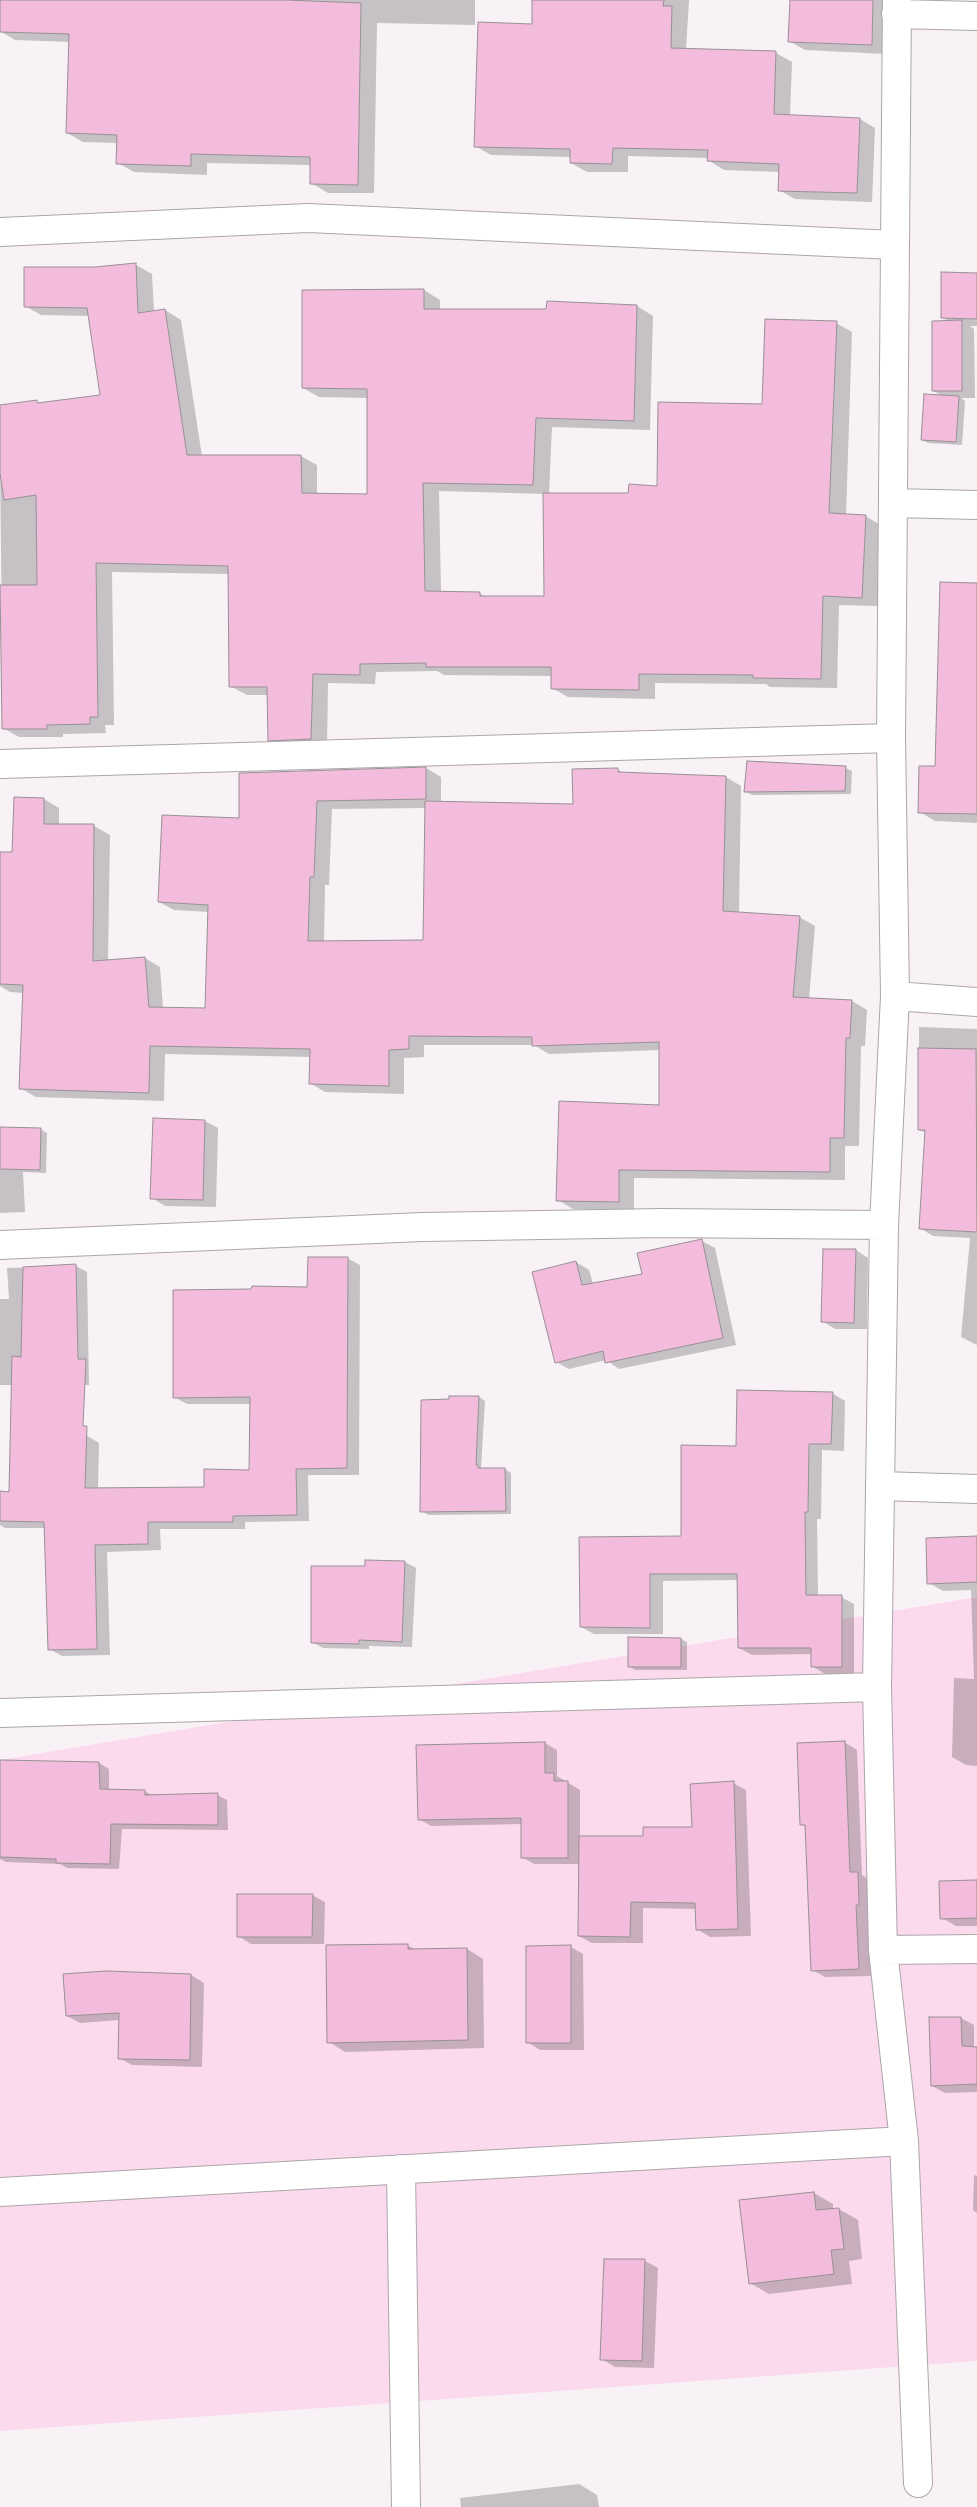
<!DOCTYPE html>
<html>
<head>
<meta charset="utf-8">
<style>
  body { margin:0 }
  canvas { display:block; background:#f8f1f5 }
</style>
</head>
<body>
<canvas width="977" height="2507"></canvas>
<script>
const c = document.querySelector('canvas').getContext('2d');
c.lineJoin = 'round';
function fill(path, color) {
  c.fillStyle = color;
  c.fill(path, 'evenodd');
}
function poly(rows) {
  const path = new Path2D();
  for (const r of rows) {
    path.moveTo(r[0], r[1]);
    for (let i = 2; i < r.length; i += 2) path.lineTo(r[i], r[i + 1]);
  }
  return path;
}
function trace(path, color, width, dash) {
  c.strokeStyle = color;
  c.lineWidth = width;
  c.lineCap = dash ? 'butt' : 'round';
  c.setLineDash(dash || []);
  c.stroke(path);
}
const green = poly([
  [977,1597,977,2361,0,2431,0,1760]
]);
const shadow = poly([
  [0,0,475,0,475,25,377,23,374,193,328,193,311,183,312,165,207,163,207,175,134,172,118,163,118,143,83,142,67,133,70,42,15,40,0,31],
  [622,0,689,0,686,49,776,53,792,62,790,116,860,119,875,128,872,202,795,199,779,190,780,172,724,170,708,160,709,158,628,156,628,172,587,172,571,163,571,157,491,155,475,146,573,27],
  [791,0,889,0,887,54,805,50,789,41],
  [136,265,152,274,154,312,165,310,181,320,202,456,301,456,317,465,317,494,368,495,368,398,319,397,303,388,303,291,424,290,440,300,440,310,548,311,637,306,653,316,650,430,552,427,549,494,629,494,658,487,763,405,836,323,852,332,846,515,865,516,881,525,878,606,839,605,837,688,770,687,766,684,655,683,655,699,568,697,552,688,552,676,444,675,437,671,376,672,375,684,328,683,327,748,286,749,269,740,268,695,247,695,230,686,230,574,112,572,114,725,105,725,106,733,63,734,63,737,19,737,3,728,0,459,102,396,90,316,41,315,25,306,95,268],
  [439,491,545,494,545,597,486,597,479,593,441,592],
  [977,274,977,326,970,326,974,329,975,398,961,398,965,401,962,445,928,443,922,440,943,396,933,391,949,322,942,317],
  [977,584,977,823,935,821,920,812,936,768],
  [426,768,441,777,441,803,574,805,618,770,624,773,726,777,741,786,739,913,799,917,815,926,809,999,852,1001,867,1010,865,1046,861,1046,859,1146,845,1146,845,1180,634,1178,634,1211,573,1209,558,1200,661,1106,661,1050,549,1054,534,1045,424,1045,424,1057,404,1058,404,1094,325,1092,310,1083,311,1057,165,1054,164,1101,36,1097,20,1088,24,993,10,992,0,986,0,853,14,854,44,799,59,808,59,826,94,826,110,835,108,961,145,958,160,967,163,1008,207,1009,209,912,174,910,159,902,240,820],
  [426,808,424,941,324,942,325,885,329,885,332,809],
  [845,768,852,771,851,794,752,795,745,791],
  [919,1027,977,1029,977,1345,961,1337,970,1238,933,1236,920,1228,926,1133,919,1130],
  [154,1120,205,1121,218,1128,216,1207,165,1206,152,1198],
  [0,1128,40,1129,47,1133,46,1173,23,1172,25,1212,0,1213],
  [702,1241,715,1248,736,1345,619,1369,606,1360,569,1369,556,1362,576,1262,589,1270,593,1284,643,1275],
  [856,1250,868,1258,867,1329,835,1329,822,1321],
  [347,1258,360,1265,359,1475,308,1475,309,1521,245,1522,245,1529,160,1529,161,1550,107,1552,110,1655,62,1656,49,1649,45,1528,5,1528,0,1525,0,1493,10,1493,86,1435,99,1443,98,1489,205,1488,250,1471,251,1404,187,1404,174,1397],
  [76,1266,87,1272,89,1385,0,1385,0,1299,9,1299,7,1268],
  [832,1393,845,1401,844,1451,822,1450,821,1519,817,1519,818,1596,841,1597,854,1604,854,1674,825,1674,812,1666,812,1654,752,1655,739,1648,739,1580,663,1581,663,1634,594,1634,581,1627,682,1537,737,1447],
  [479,1397,485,1401,481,1468,505,1469,511,1473,511,1514,428,1515,422,1511],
  [977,1537,977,1766,966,1765,952,1757,954,1678,974,1679,971,1590,943,1591,929,1583],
  [367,1561,405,1562,416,1568,412,1647,369,1646,369,1649,323,1648,312,1642,367,1567],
  [629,1639,681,1639,687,1642,687,1670,635,1670,629,1666],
  [844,1742,857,1750,862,1875,870,1880,869,1911,871,1976,825,1977,812,1970,807,1827,801,1824],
  [545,1743,557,1750,557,1776,580,1790,580,1837,644,1837,693,1829,733,1783,746,1790,751,1936,710,1937,697,1929,696,1909,643,1908,643,1943,592,1943,579,1936,580,1864,534,1864,522,1857,522,1824,431,1826,419,1819],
  [0,1761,99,1763,109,1769,109,1790,144,1791,154,1796,217,1795,227,1800,228,1830,122,1829,119,1869,67,1868,60,1864,6,1862,0,1859],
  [977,1881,977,1926,956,1926,942,1918],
  [312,1895,325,1902,324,1944,251,1944,238,1936],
  [407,1945,416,1950,467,1949,483,1959,484,2048,345,2052,329,2042],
  [571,1947,583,1954,584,2050,540,2050,527,2042],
  [191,1975,204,1983,202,2067,132,2065,119,2058,120,2020,80,2023,67,2016],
  [961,2018,974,2025,974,2048,977,2048,977,2092,945,2093,932,2086],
  [974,2175,977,2176,977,2213,973,2210],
  [814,2193,833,2204,833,2210,839,2209,858,2220,862,2259,849,2261,852,2284,769,2294,750,2283],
  [645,2261,658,2268,654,2368,615,2367,602,2359],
  [579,2484,597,2495,599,2507,461,2507,460,2498]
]);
const building = poly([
  [0,0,286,0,361,3,358,185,310,184,310,157,191,154,191,166,116,164,117,135,66,133,69,34,0,32,0,0],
  [532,0,664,0,663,6,672,6,671,48,776,51,774,114,860,118,857,193,778,191,779,164,707,161,708,150,613,148,612,164,570,163,570,149,474,147,478,22,532,24,532,0],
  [790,0,873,0,872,45,788,42,790,0],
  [136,263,138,313,165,309,187,455,301,455,302,493,367,494,367,389,302,388,302,290,424,289,424,309,546,309,547,301,637,305,634,421,536,418,533,485,423,483,425,591,480,592,480,596,544,596,543,493,628,493,629,484,657,486,658,402,762,404,765,319,837,321,829,513,866,515,862,598,823,596,821,679,753,678,753,675,639,674,639,690,551,689,551,667,426,667,426,663,360,664,360,675,313,674,311,739,268,741,267,687,229,687,228,566,96,563,98,717,90,717,90,724,47,725,47,729,2,729,0,585,37,585,36,495,4,500,0,473,0,405,37,400,37,403,100,395,87,308,24,307,24,267,95,267,136,263],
  [941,272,977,273,977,319,941,318,941,272],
  [962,320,962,391,932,391,932,321,962,320],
  [924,394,959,396,956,442,921,440,924,394],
  [940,582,977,583,977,814,918,813,919,766,935,766,940,582],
  [747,761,846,766,845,791,744,792,747,761],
  [426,767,426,799,317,801,314,877,310,877,308,941,423,940,425,801,573,804,572,769,618,768,618,772,726,776,723,911,800,916,793,997,852,1000,850,1038,846,1038,844,1138,830,1138,830,1172,619,1170,619,1202,556,1201,559,1101,659,1105,659,1042,532,1046,532,1037,409,1036,409,1049,389,1050,389,1086,309,1084,310,1049,150,1046,149,1093,19,1089,23,985,0,984,0,852,12,852,14,797,44,798,44,824,94,824,93,961,145,957,149,1007,205,1008,208,905,158,902,162,815,239,818,239,773,426,767],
  [918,1048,976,1049,977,1232,919,1229,925,1130,918,1130,918,1048],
  [153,1118,205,1120,203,1200,150,1199,153,1118],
  [0,1127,41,1128,40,1170,0,1169,0,1127],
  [702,1239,723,1338,605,1363,603,1351,555,1363,532,1272,576,1261,582,1285,642,1274,637,1253,702,1239],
  [823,1249,856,1249,854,1323,821,1322,823,1249],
  [308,1257,348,1257,347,1468,296,1469,297,1515,233,1516,233,1522,148,1522,148,1544,95,1545,97,1649,48,1650,44,1522,0,1521,0,1491,9,1492,12,1356,21,1357,23,1267,76,1264,78,1359,86,1359,83,1426,87,1426,85,1488,204,1487,204,1469,249,1470,250,1397,173,1398,173,1290,251,1289,252,1286,307,1287,308,1257],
  [737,1390,833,1392,831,1444,809,1444,808,1512,805,1512,806,1595,842,1595,842,1667,811,1667,811,1648,738,1648,737,1574,650,1574,650,1628,580,1627,579,1537,681,1536,681,1445,736,1446,737,1390],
  [449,1396,479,1396,476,1465,478,1465,478,1468,505,1468,506,1511,420,1512,421,1400,449,1399,449,1396],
  [977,1536,977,1582,927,1584,926,1538,977,1536],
  [365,1560,405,1561,402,1642,359,1640,359,1644,311,1643,311,1566,365,1566,365,1560],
  [628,1637,681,1638,681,1667,628,1667,628,1637],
  [845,1741,850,1872,858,1872,859,1905,856,1905,859,1969,811,1971,805,1825,800,1825,797,1743,845,1741],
  [545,1742,545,1773,554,1773,554,1781,568,1781,568,1858,521,1858,521,1818,418,1820,416,1745,545,1742],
  [0,1760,99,1762,100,1789,145,1790,145,1795,218,1793,218,1825,111,1824,110,1864,56,1863,56,1859,0,1857,0,1760],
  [734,1781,738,1929,696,1930,695,1903,631,1902,630,1937,578,1936,579,1836,643,1836,643,1827,692,1827,690,1784,734,1781],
  [977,1880,977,1918,940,1919,939,1881,977,1880],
  [237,1894,313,1894,312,1937,237,1937,237,1894],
  [408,1944,408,1949,467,1948,468,2040,327,2043,326,1945,408,1944],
  [571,1945,571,2043,526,2043,526,1946,571,1945],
  [106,1971,191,1974,190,2060,118,2059,119,2013,66,2016,63,1974,106,1971],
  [929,2017,961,2017,962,2046,977,2047,977,2084,931,2086,929,2017],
  [814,2192,816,2210,839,2208,844,2249,831,2250,834,2274,749,2284,739,2200,814,2192],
  [604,2259,645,2259,642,2361,600,2360,604,2259]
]);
const minor = poly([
  [897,0,891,738,895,996,884,1225,877,1687,883,1950,904,2141,918,2483],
  [896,14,977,16],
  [0,232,308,218,894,245],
  [893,503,977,505],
  [0,764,891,738],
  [895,996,977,1002],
  [0,1245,423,1227,662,1223,884,1225],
  [880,1486,977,1489],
  [0,1713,877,1687],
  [883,1950,977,1949],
  [401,2169,406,2507],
  [0,2192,904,2141]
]);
fill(green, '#fbdaed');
fill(shadow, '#0003');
fill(building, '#f3bbdc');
trace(building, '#979194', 1);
trace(minor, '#aca6a9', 30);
trace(minor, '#fff', 28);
</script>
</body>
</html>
